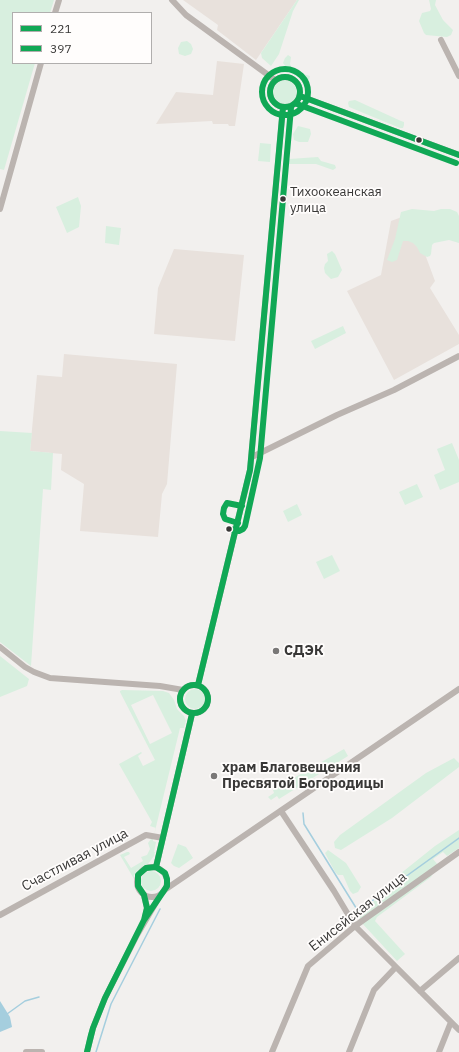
<!DOCTYPE html>
<html>
<head>
<meta charset="utf-8">
<style>
  body { margin:0 }
  #map { position:relative; width:459px; height:1052px; overflow:hidden; background:#f2f0ee; font-family:"IBM Plex Sans",sans-serif }
  canvas { display:block }
  .legend { position:absolute; left:12px; top:12px; width:140px; height:52px; box-sizing:border-box; background:#fffdfc; border:1px solid #b0aead; margin:0; padding:5px 7px; list-style:none; font-size:12px; color:#393837 }
  .legend li { display:flex; align-items:center; gap:8px; height:20px }
  .legend b { width:20px; border:1px solid #b0aead }
</style>
</head>
<body>
<div id="map">
<canvas width="459" height="1052"></canvas>
<ul class="legend">
<li><b style="height:5px;background:#10a855"></b>221</li>
<li><b style="height:5px;background:#10a855"></b>397</li>
</ul>
</div>
<script>
const c = document.querySelector('canvas').getContext('2d');
c.lineJoin = 'round';
function fill(path, color) {
  c.fillStyle = color;
  c.fill(path, 'evenodd');
}
function poly(rows) {
  const path = new Path2D();
  for (const r of rows) {
    if (r.length === 3) {
      path.moveTo(r[0] + r[2], r[1]);
      path.arc(r[0], r[1], r[2], 0, 2 * Math.PI);
      continue;
    }
    path.moveTo(r[0], r[1]);
    for (let i = 2; i < r.length; i += 2) path.lineTo(r[i], r[i + 1]);
  }
  return path;
}
function trace(path, color, width, dash) {
  c.strokeStyle = color;
  c.lineWidth = width;
  c.lineCap = dash ? 'butt' : 'round';
  c.setLineDash(dash || []);
  c.stroke(path);
}
function write(font, color, halo, rows, align = 'center') {
  c.font = font + ' "IBM Plex Sans",sans-serif';
  c.lineWidth = 3.5;
  c.setLineDash([]);
  c.textBaseline = 'middle';
  c.strokeStyle = halo;
  c.fillStyle = color;
  for (const [text, x, y, turn = 0] of rows) {
    c.save();
    c.translate(x, y);
    c.rotate((+turn || 0) * Math.PI / 180);
    c.textAlign = isNaN(turn) ? turn : align;
    if (halo) c.strokeText(text, 0, 0);
    c.fillText(text, 0, 0);
    c.restore();
  }
}
const built = poly([
  [183,0,297,0,256,60,217,30,218,25],
  [217,61,244,64,235,126,229,126,228,124,213,124,212,121,156,124,176,92,213,95],
  [410,214,435,281,430,288,459,335,459,344,394,380,347,291,381,275,391,221],
  [174,249,244,255,235,341,154,334,158,288],
  [64,354,177,364,167,484,162,494,158,537,80,531,84,484,61,470,62,454,30,451,37,375,62,377]
]);
const green = poly([
  [0,0,54,0,50,13,13,13,13,63,35,63,4,170,0,169],
  [297,0,299,0,293,11,279,54,271,66,262,58,261,53],
  [429,0,436,0,435,5,443,20,453,30,451,35,447,37,426,35,424,33,419,21,422,13,430,11,431,9],
  [187,41,191,44,193,49,191,54,185,56,179,54,178,48,181,42],
  [288,55,291,57,290,64,292,69,297,72,310,76,309,80,298,77,291,73,283,63,285,58],
  [285,92,12],
  [355,100,401,121,404,122,404,125,403,128,400,128,349,107,348,103,349,101],
  [298,126,310,129,311,134,308,142,299,142,294,140,293,134],
  [260,143,271,144,270,162,258,161],
  [318,157,321,161,335,165,336,168,333,170,316,164,288,164,288,161,289,159],
  [78,197,81,206,79,227,67,233,56,207],
  [412,209,434,211,441,209,450,209,457,212,459,216,459,243,449,240,434,243,432,245,431,254,430,256,427,257,420,253,417,247,413,243,408,241,403,241,397,260,392,262,387,260,395,239,401,212],
  [106,226,121,228,119,245,105,243],
  [332,251,335,254,342,270,338,277,331,279,325,273,324,268,325,264,328,261,327,254],
  [343,326,346,333,315,349,311,341],
  [0,431,32,433,30,451,53,453,51,490,43,489,31,666,0,642],
  [452,443,459,460,459,482,440,490,434,475,445,470,437,449],
  [417,484,423,497,405,505,399,492],
  [297,504,302,515,288,522,283,511],
  [332,555,340,571,324,579,316,562],
  [0,656,29,679,27,686,0,697],
  [195,699,10],
  [122,690,163,691,169,693,174,700,177,709,184,716,186,721,184,728,180,728,154,835,156,828,150,826,152,822,119,764,141,752,142,753,138,756,143,766,155,760,120,692,120,691],
  [153,695,172,733,150,744,131,705],
  [344,749,348,756,279,799,277,796,271,800,268,797,274,793,273,790],
  [454,758,459,763,459,767,392,818,341,850,335,848,334,842,340,835,426,773],
  [459,830,459,848,447,856,443,852,433,859,438,865,431,877,377,917,375,921,405,954,397,961,360,921,359,916,361,911,386,892,390,882,435,846],
  [151,839,153,839,153,841,156,842,154,852,155,852,154,856,148,864,139,869,134,875,134,879,120,855,127,852,129,852,130,854,124,857,131,868,143,861,141,857,147,855,150,849,148,843],
  [178,844,186,847,193,858,179,868,174,866,171,863],
  [328,850,346,863,361,887,358,892,353,894,350,891,343,875,338,875,335,872,325,853],
  [151,881,10]
]);
const water = poly([
  [0,1001,10,1017,12,1027,0,1032]
]);
const stream = poly([
  [303,813,304,824,358,911,459,838],
  [7,1014,25,1001,39,997],
  [96,1052,111,1004,160,909]
]);
const minor = poly([
  [172,0,186,15,275,80],
  [55,13,59,0],
  [441,40,459,76],
  [285,92,15],
  [300,96,459,155],
  [0,209,41,63],
  [252,457,337,415,394,390,459,356],
  [0,647,25,667,34,672,50,678,160,686,183,690],
  [194,699,14],
  [198,685,250,470,283,107],
  [281,811,334,891,355,926,459,1030],
  [152,882,15],
  [156,867,192,714],
  [166,889,459,689],
  [144,895,147,908,145,917],
  [0,915,146,835,163,838],
  [420,991,459,958],
  [26,1052,42,1052],
  [87,1052,93,1028,105,998,137,935,161,894],
  [272,1052,308,966,355,926,459,852],
  [349,1052,374,990,395,968],
  [439,1052,451,1022]
]);
const bus1 = poly([
  [285,92,15],
  [300,96,459,155],
  [238,523,225,519,223,514,224,508,227,503,242,506],
  [194,699,14],
  [198,685,250,470,283,107],
  [156,867,192,714],
  [156,867,165,873,167,879,167,886,144,920,147,908,144,895,138,886,138,875,146,868,156,867],
  [105,998,144,920],
  [105,998,144,920],
  [93,1028,87,1052,91,1035,93,1028],
  [93,1028,105,998]
]);
const bus2 = poly([
  [285,92,23],
  [297,104,456,163],
  [229,529,239,531,243,529,245,526,260,458,291,108]
]);
const markers = [
  [419,140,3.5,"#393837"],
  [283,199,3.5,"#393837"],
  [229,529,3.5,"#393837"],
  [276,651,4,"#7a7877"],
  [214,776,4,"#7a7877"]
];
const busNames = [
  ["Тихоокеанская",290,192],
  ["улица",290,208]
];
const poiNames = [
  ["СДЭК",284,651],
  ["храм Благовещения",222,768],
  ["Пресвятой Богородицы",222,784]
];
const streetNames = [
  ["Счастливая улица",75,860,-28],
  ["Енисейская улица",358,912,-38]
];
fill(built, '#e8e1dc');
fill(green, '#d8efdf');
fill(water, '#a5cede');
trace(stream, '#a5cede', 1.5);
trace(minor, '#bbb4b0', 6);
trace(bus1, '#10a855', 6);
trace(bus2, '#10a855', 6);
for (const [x, y, r, color] of markers) {
  const dot = new Path2D();
  dot.arc(x, y, r, 0, 2 * Math.PI);
  c.fillStyle = color;
  c.fill(dot);
  trace(dot, '#fffdfc', 1.5);
}
write('13px', '#393837', '#fffdfc', busNames, 'left');
write('bold 14px', '#393837', '#fffdfc', poiNames, 'left');
write('14px', '#393837', '#fffdfc', streetNames);
</script>
</body>
</html>
